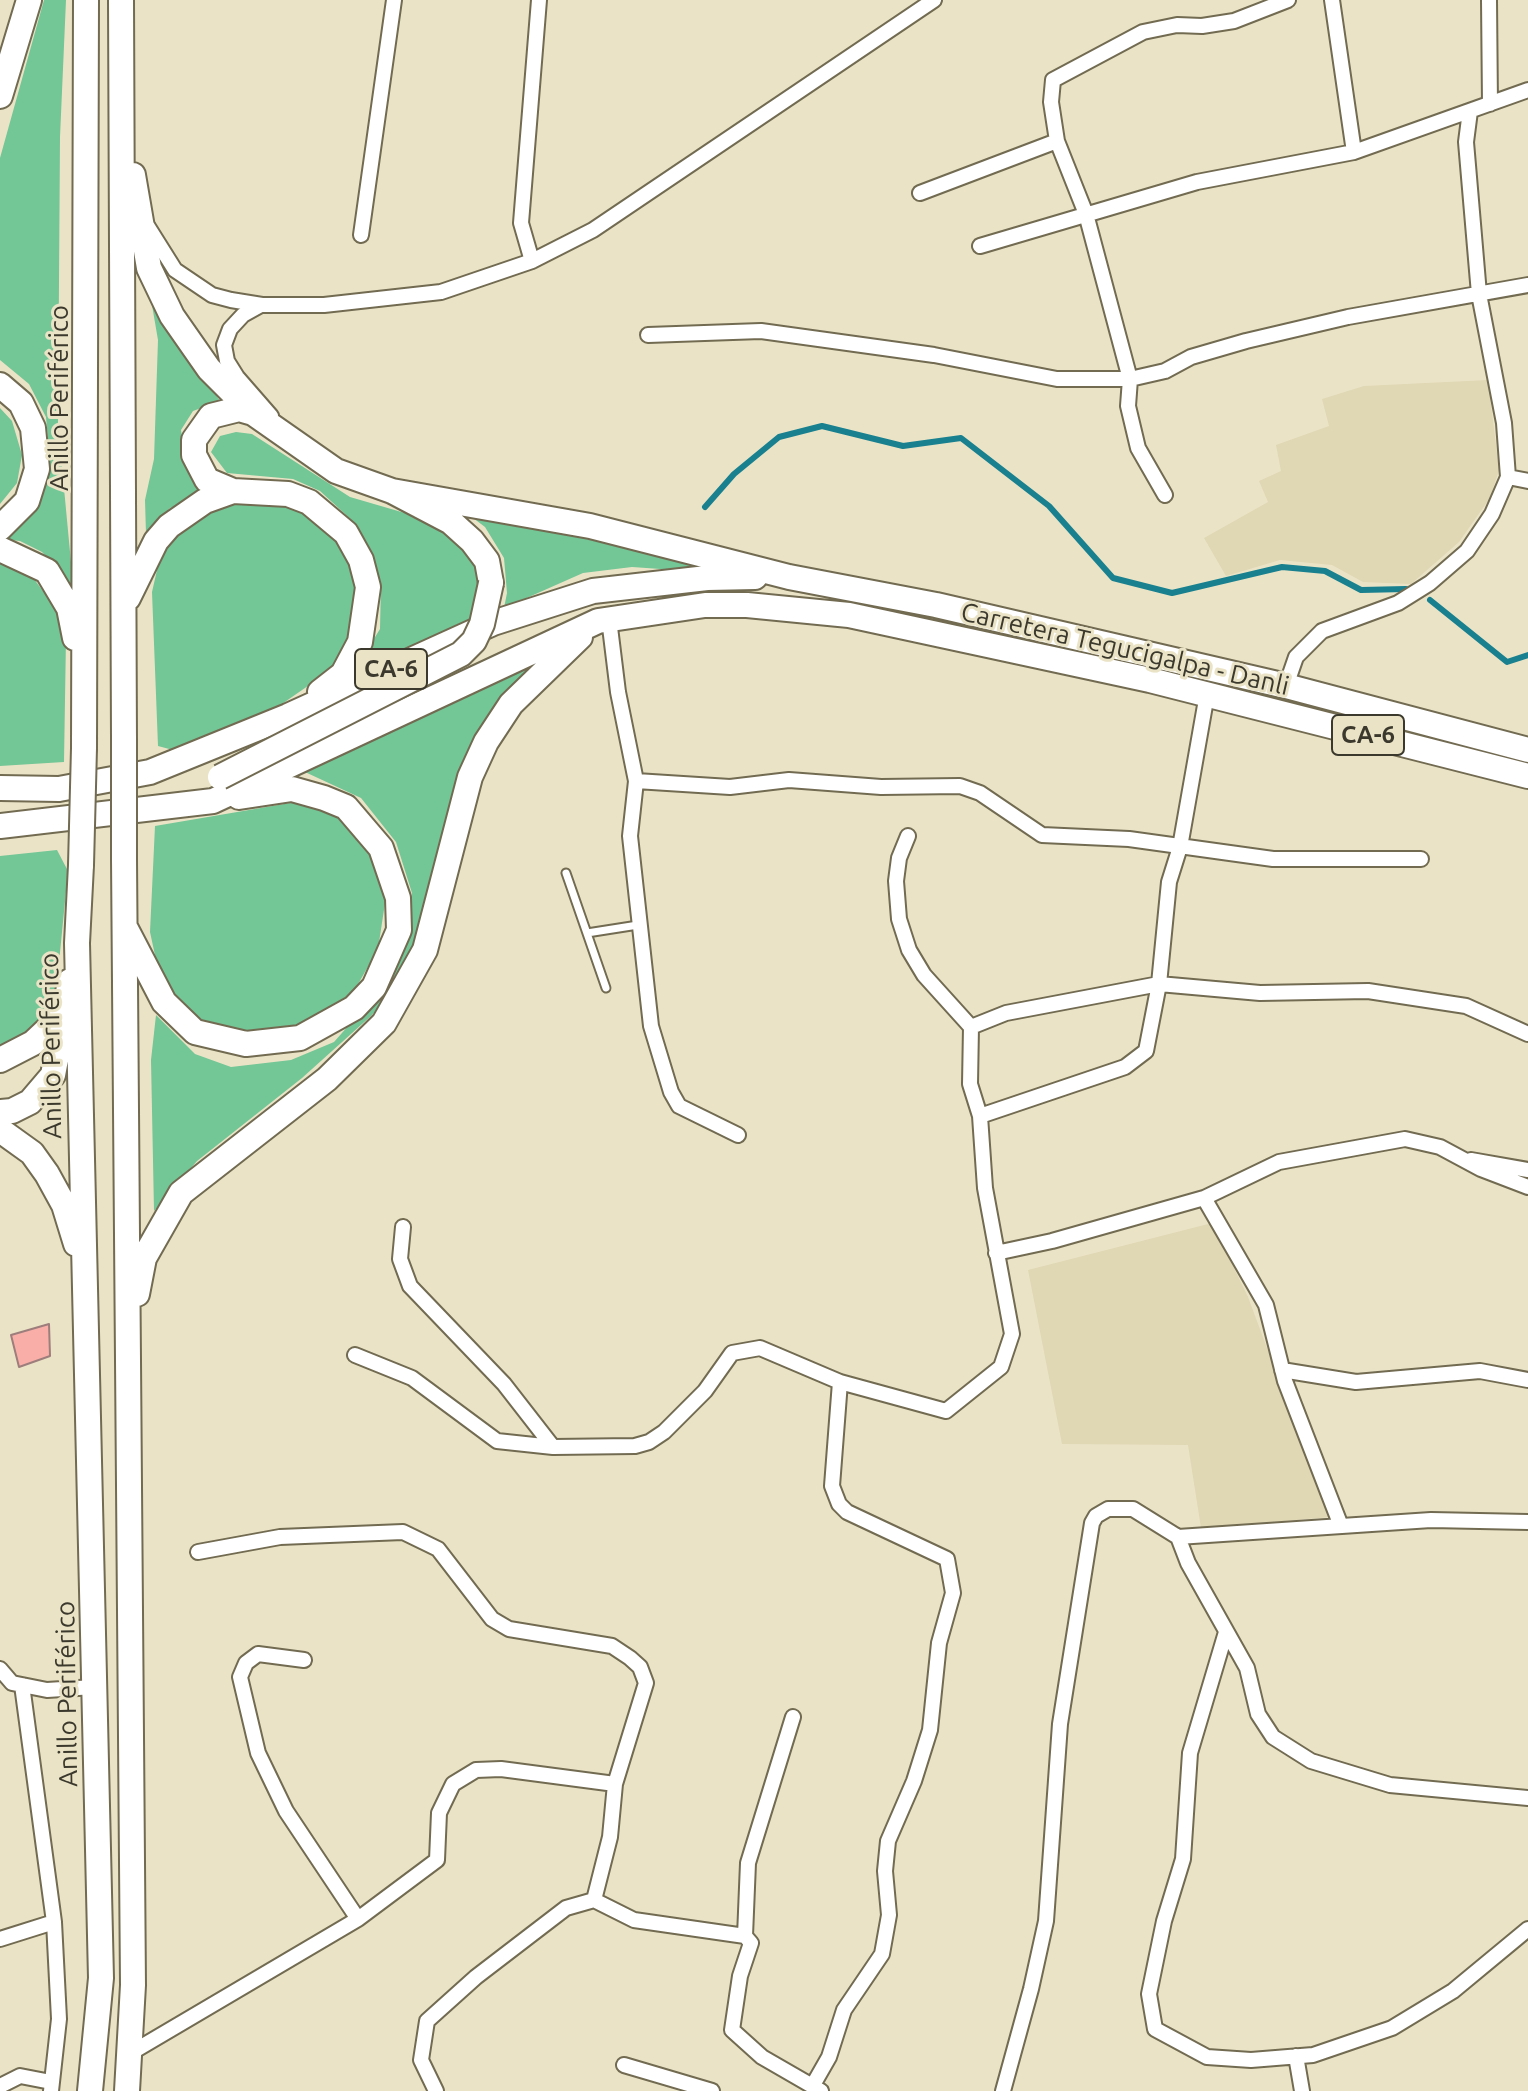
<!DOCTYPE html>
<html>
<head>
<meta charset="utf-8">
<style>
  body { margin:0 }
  canvas { display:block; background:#eae3c6 }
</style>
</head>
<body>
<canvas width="1528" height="2091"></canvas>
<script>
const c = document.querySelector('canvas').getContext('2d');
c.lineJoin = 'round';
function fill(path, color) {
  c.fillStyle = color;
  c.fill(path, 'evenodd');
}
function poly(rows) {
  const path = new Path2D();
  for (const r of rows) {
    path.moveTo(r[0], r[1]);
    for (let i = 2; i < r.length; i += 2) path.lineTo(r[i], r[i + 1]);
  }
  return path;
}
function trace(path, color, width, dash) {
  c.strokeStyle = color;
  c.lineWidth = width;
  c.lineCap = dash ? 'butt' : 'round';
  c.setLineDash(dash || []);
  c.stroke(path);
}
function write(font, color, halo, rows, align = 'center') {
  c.font = font + ' Ubuntu,sans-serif';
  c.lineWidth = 6;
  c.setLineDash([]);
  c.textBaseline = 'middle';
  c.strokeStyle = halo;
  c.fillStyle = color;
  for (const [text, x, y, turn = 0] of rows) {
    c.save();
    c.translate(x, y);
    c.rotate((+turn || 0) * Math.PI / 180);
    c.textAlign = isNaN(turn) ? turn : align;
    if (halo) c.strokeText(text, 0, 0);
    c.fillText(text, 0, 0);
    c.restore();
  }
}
const built = poly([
  [1488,380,1499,470,1490,498,1459,542,1411,584,1363,582,1332,565,1280,560,1226,576,1204,538,1268,502,1259,481,1281,471,1276,445,1329,426,1322,399,1364,386],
  [1212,1223,1248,1297,1330,1517,1201,1528,1188,1445,1062,1444,1028,1270]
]);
const green = poly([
  [44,0,66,0,60,137,58,425,74,594,60,571,42,552,20,541,0,539,44,476,48,440,46,417,29,384,0,360,0,158],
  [147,276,185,349,220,401,193,411,181,430,187,470,211,493,170,508,146,534,145,500,154,459,158,340],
  [0,408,12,421,22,455,17,483,0,504],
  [236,432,252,434,350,497,446,525,483,574,479,617,348,681,380,629,381,583,371,553,357,525,320,491,293,479,227,473,211,452,220,436],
  [243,499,300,507,324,525,341,545,354,574,358,610,344,652,328,672,279,706,173,750,158,746,152,592,160,557,187,520],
  [456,505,705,566,689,571,632,567,583,573,504,608,507,593,504,558,485,527],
  [0,560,34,579,55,607,66,637,64,762,0,766],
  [533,663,501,701,402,981,371,1016,302,1078,197,1161,154,1211,151,1060,156,1015,195,1054,231,1067,291,1060,334,1042,394,974,408,933,412,893,396,842,361,798,305,772],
  [296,802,326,809,365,834,387,890,378,949,353,993,323,1018,289,1032,256,1036,219,1030,196,1018,174,999,158,969,150,932,155,826],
  [57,850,68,871,56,993,39,1029,0,1049,0,856]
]);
const stream = poly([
  [705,507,734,474,779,437,822,426,903,446,961,438,1049,506,1113,578,1172,593,1282,567,1325,571,1361,590,1406,589],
  [1430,600,1507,662,1528,655]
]);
const building = poly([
  [49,1324,50,1356,19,1367,11,1335,49,1324]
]);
const service = poly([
  [566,873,606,988],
  [587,933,638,925]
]);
const minor = poly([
  [1332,0,1354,152],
  [1489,0,1490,104],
  [920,193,1057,141],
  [148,227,175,270,212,295,231,300,262,305,324,305,441,292,532,261,593,230,934,0],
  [361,235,394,0],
  [980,246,1197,182,1354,152,1528,90],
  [532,261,521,223,539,0],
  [261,305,243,315,230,329,224,345,227,361,237,377,271,416],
  [648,335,761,331,934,355,1057,379,1130,379,1165,371,1191,357,1246,341,1348,317,1528,285],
  [1508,477,1528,481],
  [1165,495,1138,448,1128,406,1130,379,1086,214,1057,141,1051,102,1053,80,1143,32,1177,25,1202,26,1234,21,1288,0],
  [609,619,618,692,636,781,630,836,651,1026,671,1092,679,1106,738,1135],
  [1286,686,1296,657,1322,631,1398,603,1430,583,1467,551,1492,514,1508,477,1504,423,1479,294,1466,142,1470,111],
  [636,781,730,787,789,780,881,787,960,786,980,793,1042,835,1129,839,1273,859,1421,859],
  [971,1027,1006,1013,1159,984,1260,993,1368,991,1466,1006,1528,1034],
  [980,1116,1125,1067,1146,1051,1159,984,1169,882,1180,847,1207,694],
  [1471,1160,1528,1170],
  [1204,1198,1266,1305,1285,1381,1341,1526],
  [403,1227,400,1259,410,1286,504,1384,553,1447],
  [996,1253,1052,1241,1204,1198,1279,1162,1405,1139,1440,1147,1481,1169,1528,1187],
  [355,1355,412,1378,497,1441,553,1447,635,1446,649,1442,664,1432,705,1391,732,1353,760,1348,840,1382,946,1411,1001,1367,1012,1334,985,1188,980,1116,970,1084,971,1027,924,975,909,950,899,919,896,881,899,858,908,836],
  [1282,1370,1356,1382,1480,1371,1528,1380],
  [1178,1537,1188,1563,1247,1668,1258,1714,1273,1737,1311,1761,1390,1785,1528,1798],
  [198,1552,280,1537,403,1532,438,1549,492,1619,509,1629,612,1646,630,1658,640,1667,646,1683,615,1784,610,1837,594,1900],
  [1226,1632,1190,1753,1183,1859,1164,1921,1149,1994,1155,2029,1207,2057,1251,2060,1313,2055,1392,2028,1453,1991,1528,1929],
  [304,1660,258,1654,246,1663,240,1677,258,1753,286,1811,358,1919],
  [0,1669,12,1683,47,1690,94,1687],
  [22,1685,54,1922,59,2019,51,2091],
  [793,1717,748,1863,745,1936,751,1943,740,1976,732,2030,762,2057,821,2091],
  [0,1939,54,1922],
  [129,2054,358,1919,437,1860,439,1813,453,1784,476,1770,501,1769,615,1784],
  [1296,2056,1302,2091],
  [624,2065,712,2091],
  [813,2085,829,2057,844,2010,882,1954,889,1915,885,1871,888,1841,914,1781,930,1730,939,1643,953,1593,947,1559,847,1512,839,1504,832,1486,840,1382],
  [0,2086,20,2076,51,2082],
  [436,2091,421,2060,427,2021,476,1977,566,1908,594,1900,634,1920,745,1936],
  [1003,2091,1031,1989,1046,1921,1060,1724,1092,1523,1096,1516,1108,1509,1133,1509,1178,1537,1431,1520,1528,1522]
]);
const trunk = poly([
  [121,0,124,739],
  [0,96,29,0],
  [133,175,149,268,172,316,209,369,253,413,336,471,392,491,451,522,472,541,487,561,491,583],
  [0,385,21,403,33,428,37,469,27,501,0,528],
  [233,491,207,480,194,455,194,440,211,416,239,409,253,413],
  [392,491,590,526,789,577,936,605,1286,686,1528,750],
  [0,549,47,571,69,608,75,638],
  [128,598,156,541,169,526,205,501,233,491,288,494,309,502,346,533,361,560,368,587,360,642,343,674,320,692],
  [84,748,86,0],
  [0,788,59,789,150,772,288,716,493,623,593,591,707,578,755,577],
  [0,826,213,801,598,621,705,605,747,605,849,615,1150,680,1528,776],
  [124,859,133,1985,127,2091],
  [81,865,77,943,101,1978,90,2091],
  [126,929,164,1002,195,1032,246,1044,300,1038,354,1008,374,987,399,930,398,898,381,848,346,807,324,798,292,789,239,797],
  [0,1060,33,1043,50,1027,66,1004,70,981],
  [0,1112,12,1111,30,1102,53,1075,65,1011],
  [0,1130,32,1153,47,1174,64,1205,76,1244],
  [137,1294,144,1258,181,1193,327,1079,384,1023,425,950,470,777,486,742,511,704,580,637]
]);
const trunkBridge = poly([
  [220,777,461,654,474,641,482,624,491,583],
  [124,859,124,739],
  [81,865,84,748]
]);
const shields = [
  [391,669,72],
  [1368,735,72]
];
const shieldNames = [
  ["CA-6",391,669],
  ["CA-6",1368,735]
];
const streetNames = [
  ["Anillo Periférico",59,398,-90],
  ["Carretera Tegucigalpa - Danli",1125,649,13],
  ["Anillo Periférico",51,1046,-91],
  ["Anillo Periférico",67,1694,-91]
];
fill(built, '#e0d7b4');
fill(green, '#73c696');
trace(stream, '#19808f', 6);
fill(building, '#faaea8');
trace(building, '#9d7e7c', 2);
trace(service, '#726b52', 11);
trace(minor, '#726b52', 18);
trace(trunk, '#726b52', 28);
trace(service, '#fff', 7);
trace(minor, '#fff', 14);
trace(trunk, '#fff', 24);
trace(trunkBridge, '#726b52', 28, []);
trace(trunkBridge, '#fff', 24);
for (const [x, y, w] of shields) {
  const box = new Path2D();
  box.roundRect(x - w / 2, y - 20, w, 40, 6);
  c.fillStyle = '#eae3c6';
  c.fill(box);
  trace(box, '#3b392d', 2);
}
write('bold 24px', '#3b392d', null, shieldNames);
write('26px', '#3b392d', '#eae3c6', streetNames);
</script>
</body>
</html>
